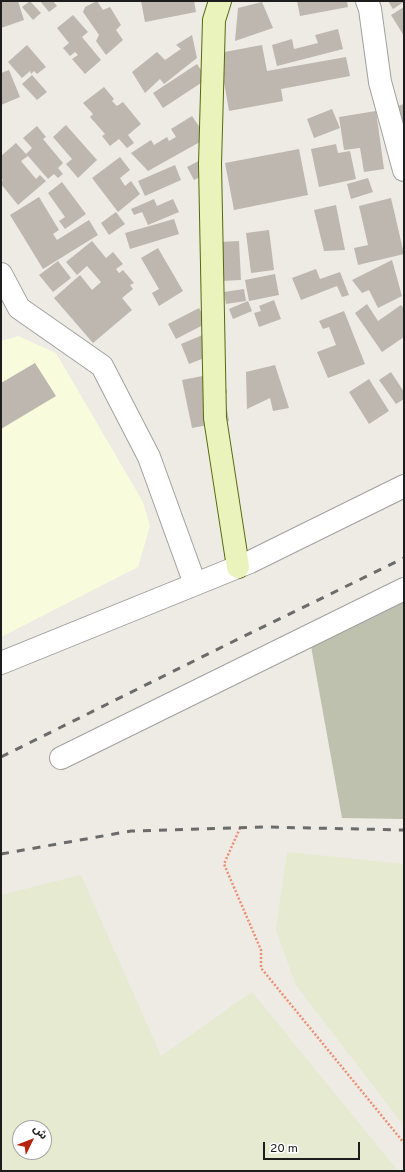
<!DOCTYPE html>
<html>
<head>
<meta charset="utf-8">
<style>
  body { margin:0 }
  #map { position:relative; width:405px; height:1172px; overflow:hidden; background:#edebe3; font-family:Overpass,"Noto Sans Arabic",sans-serif }
  canvas { display:block }
  .frame { position:absolute; inset:0; border:2px solid #1d1d1d; pointer-events:none }
  .north { position:absolute; left:12px; top:1120px; width:40px; height:40px; box-sizing:border-box; background:#fff; border:1px solid #a5a5a5; border-radius:50%; rotate:47deg; font-size:11px; font-weight:700; line-height:16px; text-align:center; color:#1d1d1d }
  .north::after { content:''; display:block; margin:auto; width:14px; height:18px; background:#b82311; clip-path:polygon(50% 0,100% 100%,50% 72%,0 100%) }
  .scale { position:absolute; left:263px; top:1142px; width:97px; height:18px; box-sizing:border-box; border:2px solid #1d1d1d; border-top:0; padding-left:5px; font-size:12px; line-height:14px; white-space:nowrap; color:#1d1d1d; -webkit-text-stroke:3px #fff; paint-order:stroke }
</style>
</head>
<body>
<div id="map">
<canvas width="405" height="1172"></canvas>
<div class="frame"></div>
<div class="north">ش</div>
<div class="scale">20 m</div>
</div>
<script>
const c = document.querySelector('canvas').getContext('2d');
c.lineJoin = 'round';
function fill(path, color) {
  c.fillStyle = color;
  c.fill(path, 'evenodd');
}
function poly(rows) {
  const path = new Path2D();
  for (const r of rows) {
    path.moveTo(r[0], r[1]);
    for (let i = 2; i < r.length; i += 2) path.lineTo(r[i], r[i + 1]);
  }
  return path;
}
function trace(path, color, width, dash) {
  c.strokeStyle = color;
  c.lineWidth = width;
  c.lineCap = dash ? 'butt' : 'round';
  c.setLineDash(dash || []);
  c.stroke(path);
}
const education = poly([
  [18,336,56,353,143,502,150,526,138,567,1,637,1,341]
]);
const construction = poly([
  [404,601,404,819,342,818,311,646]
]);
const farmland = poly([
  [287,852,404,864,404,1126,296,985,276,930],
  [81,875,161,1056,252,992,398,1171,1,1171,1,895],
  [20,1128,44,1128,44,1152,20,1152]
]);
const building = poly([
  [1,1,18,1,24,20,1,28],
  [30,1,41,13,33,20,22,7],
  [40,1,53,1,57,6,49,12],
  [97,1,103,10,110,7,121,25,116,30,123,40,106,55,96,41,99,35,83,12,85,7],
  [141,1,194,1,196,12,145,22],
  [297,1,347,1,348,7,300,16],
  [388,1,404,1,404,2,393,9],
  [262,2,273,28,235,41,238,8],
  [404,7,404,36,391,15],
  [73,15,88,32,82,37,101,60,85,74,72,59,78,55,75,52,70,56,63,48,69,43,57,28],
  [338,29,343,49,277,66,272,45,292,39,294,49,318,43,315,35],
  [192,35,197,58,164,84,160,79,145,93,132,72,157,52,165,60,181,49,176,45],
  [27,45,46,67,37,74,34,71,31,74,30,71,22,78,8,62],
  [262,45,267,71,346,57,350,76,281,89,283,101,229,111,219,53],
  [197,64,207,79,163,108,153,93],
  [9,70,20,97,1,105,1,73],
  [32,75,47,92,37,100,22,84],
  [104,87,114,99,112,101,117,106,123,102,141,124,128,135,134,143,127,148,119,139,110,146,102,136,105,134,90,117,93,114,83,103],
  [404,104,404,144,394,107],
  [332,109,340,128,314,138,307,119],
  [376,111,384,169,364,172,360,148,344,150,339,117],
  [192,116,207,138,148,171,131,153,151,140,154,145,167,137,169,141,176,137,171,129],
  [66,125,97,160,78,178,66,164,72,159,53,137],
  [37,126,46,137,43,139,63,163,58,168,63,174,58,178,54,174,48,179,28,156,21,161,36,179,40,175,46,181,18,205,1,184,1,182,3,180,1,178,1,156,16,143,26,154,32,148,23,138],
  [336,144,338,153,350,151,356,179,319,187,311,149],
  [299,149,308,195,234,210,225,163],
  [210,155,217,168,194,180,187,167],
  [120,157,130,170,120,178,125,186,131,181,140,194,118,212,92,178],
  [175,165,181,180,145,196,138,181],
  [368,178,373,192,351,199,347,184],
  [62,182,86,214,65,229,59,221,65,217,48,193],
  [39,197,59,230,53,234,57,240,89,220,98,235,43,269,10,215],
  [391,198,404,254,358,265,354,248,368,245,359,206],
  [154,199,157,206,173,199,179,212,148,225,142,212,134,215,131,209],
  [336,205,345,250,324,251,314,210],
  [116,212,125,224,109,235,101,223],
  [174,219,179,234,130,249,125,233],
  [269,230,274,270,251,273,246,233],
  [92,241,106,258,113,252,123,264,116,269,119,273,123,270,134,283,130,285,133,289,122,298,132,310,93,343,54,298,80,275,92,290,101,282,87,266,77,275,66,262],
  [239,241,241,280,221,281,219,242],
  [158,248,183,291,159,306,152,293,159,289,141,258],
  [392,260,402,296,378,308,369,290,362,293,352,280],
  [58,261,71,278,53,292,39,275],
  [316,269,320,279,340,272,349,295,342,297,337,286,301,300,292,278],
  [275,274,279,295,249,301,245,280],
  [244,289,246,301,226,304,224,292],
  [274,300,281,319,259,327,254,313,261,311,259,306],
  [248,301,252,311,233,319,229,309],
  [367,304,378,321,401,305,404,308,404,337,382,352,355,313],
  [199,308,207,323,176,339,168,324],
  [344,311,365,364,328,378,317,352,336,345,329,327,323,329,319,321],
  [210,332,217,353,189,364,181,344],
  [35,363,56,396,1,429,1,383],
  [275,365,289,408,273,411,270,398,247,409,246,372],
  [223,372,227,393,214,396,217,412,227,410,229,421,192,428,182,380],
  [391,372,404,392,404,399,396,404,379,380],
  [369,379,389,411,369,424,349,392]
]);
const path = poly([
  [240,828,224,864,261,950,261,968,404,1143]
]);
const street = poly([
  [367,1,370,9,380,82,404,170],
  [1,274,19,308,102,366,149,457,195,584],
  [1,663,250,562,404,486],
  [61,758,404,589]
]);
const secondary = poly([
  [220,1,214,20,210,164,215,418,238,567]
]);
const rail = poly([
  [1,757,222,647,404,558],
  [1,854,131,831,266,827,404,830]
]);
fill(education, '#f8fcdd');
fill(construction, '#bfc1af');
fill(farmland, '#e5ead0');
fill(building, '#bdb7b0');
trace(street, '#a1a1a1', 24);
trace(secondary, '#55690e', 24);
trace(path, '#ed8e74', 2.5, [2, 2]);
trace(street, '#fff', 22);
trace(secondary, '#eaf3bb', 22);
trace(rail, '#6b6b6b', 3, [8, 8]);
</script>
</body>
</html>
